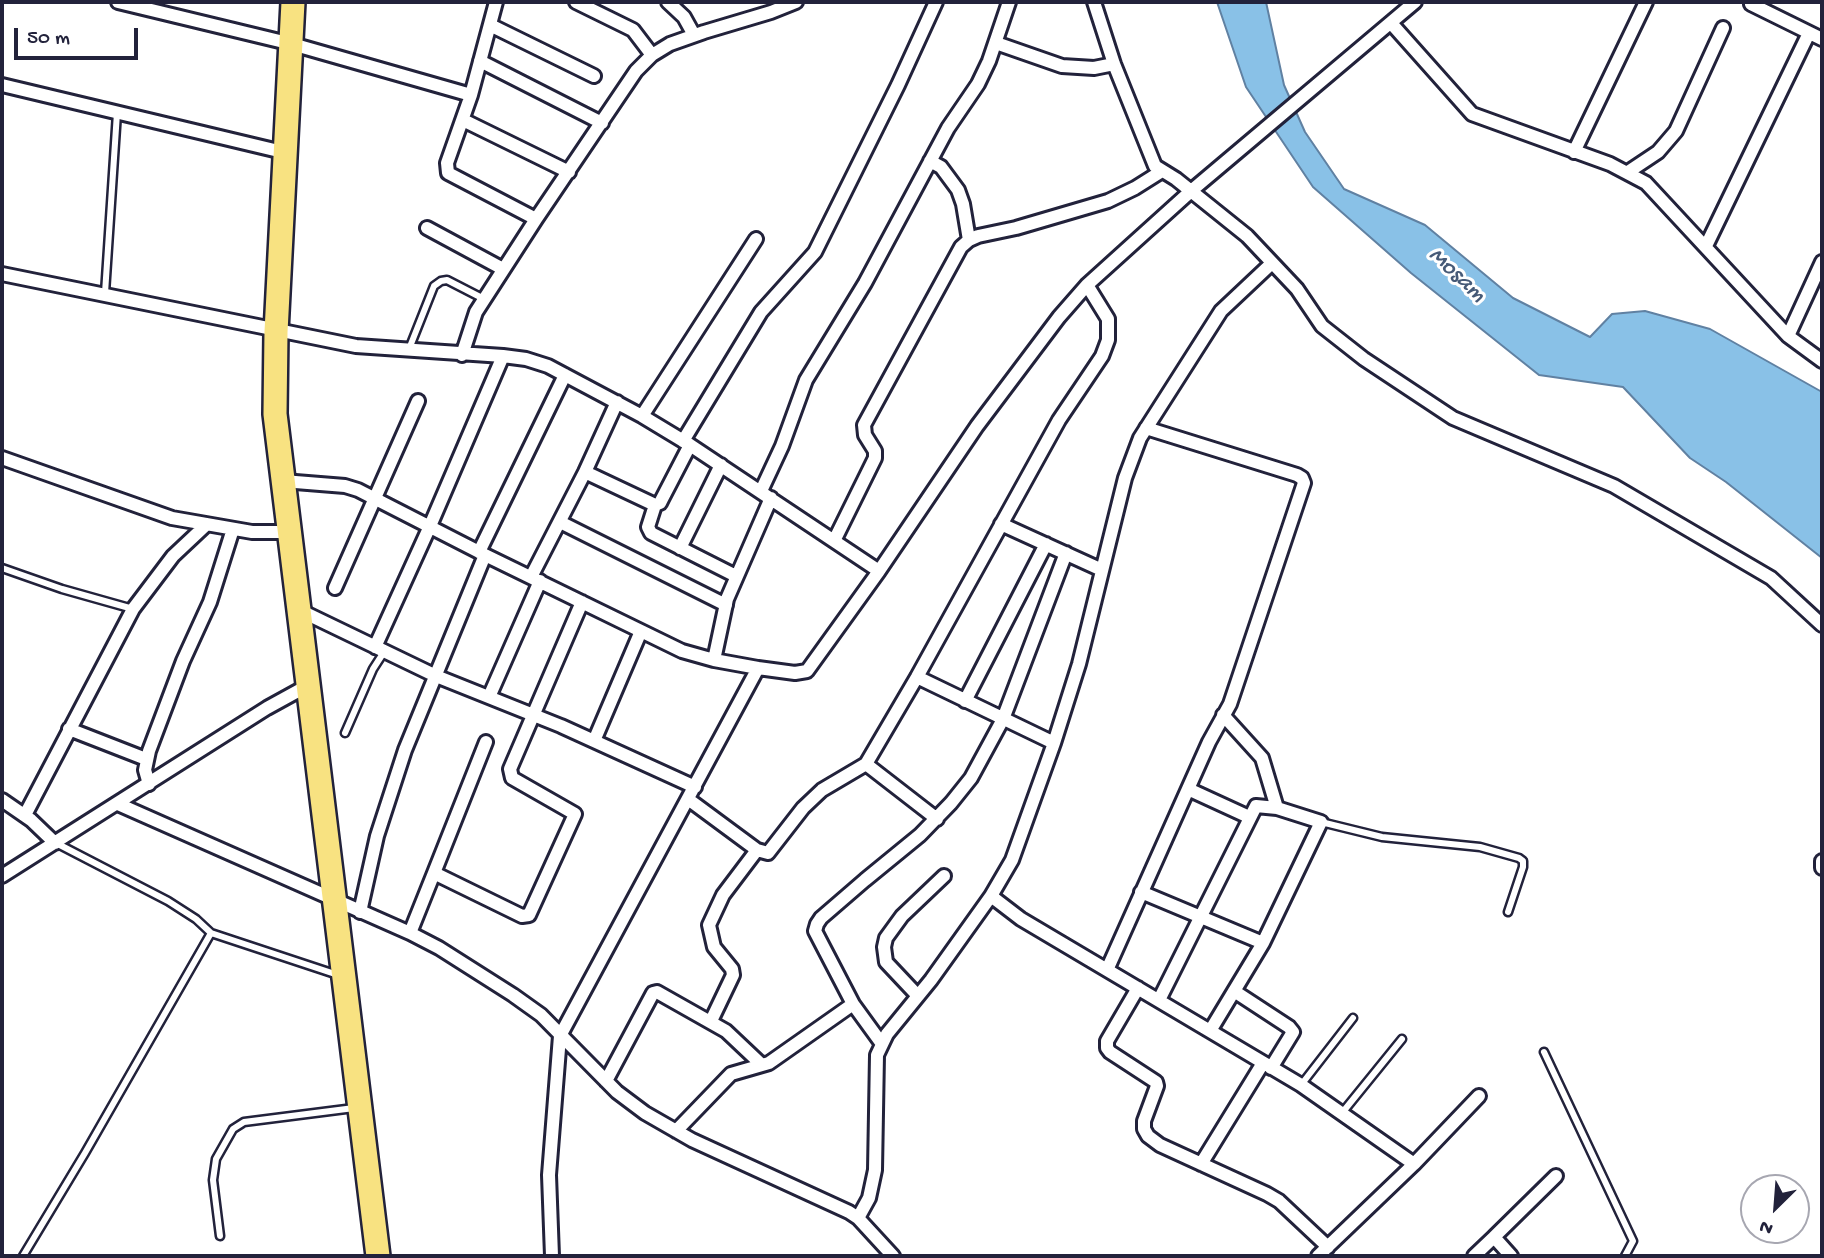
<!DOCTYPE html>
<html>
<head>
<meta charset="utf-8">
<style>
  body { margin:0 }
  #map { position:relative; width:1824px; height:1258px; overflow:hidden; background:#fff; font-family:"Gochi Hand",sans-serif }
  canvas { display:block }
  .frame { position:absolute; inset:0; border:4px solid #22223b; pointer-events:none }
  .north { position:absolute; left:1740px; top:1174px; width:70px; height:70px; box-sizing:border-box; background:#fff; border:2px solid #a7a7b1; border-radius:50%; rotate:205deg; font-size:19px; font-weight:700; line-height:28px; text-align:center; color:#22223b }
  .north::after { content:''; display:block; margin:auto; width:24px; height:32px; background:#22223b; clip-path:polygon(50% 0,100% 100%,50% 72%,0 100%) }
  .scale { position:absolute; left:14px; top:28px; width:124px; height:32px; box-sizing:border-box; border:4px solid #22223b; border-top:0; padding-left:9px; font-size:21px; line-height:24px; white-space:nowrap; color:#22223b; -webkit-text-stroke:5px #fff; paint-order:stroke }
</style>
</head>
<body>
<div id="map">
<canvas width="1824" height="1258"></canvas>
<div class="frame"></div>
<div class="north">N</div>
<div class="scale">50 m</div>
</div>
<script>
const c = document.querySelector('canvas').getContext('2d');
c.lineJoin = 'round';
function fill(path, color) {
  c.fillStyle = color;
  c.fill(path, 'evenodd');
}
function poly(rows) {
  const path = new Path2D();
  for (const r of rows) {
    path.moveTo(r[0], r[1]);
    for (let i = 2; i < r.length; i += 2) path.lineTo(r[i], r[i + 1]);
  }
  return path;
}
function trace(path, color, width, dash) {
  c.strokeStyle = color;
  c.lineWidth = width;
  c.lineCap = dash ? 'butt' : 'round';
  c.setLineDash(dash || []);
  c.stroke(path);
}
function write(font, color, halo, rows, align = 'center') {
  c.font = font + ' "Gochi Hand",sans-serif';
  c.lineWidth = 6;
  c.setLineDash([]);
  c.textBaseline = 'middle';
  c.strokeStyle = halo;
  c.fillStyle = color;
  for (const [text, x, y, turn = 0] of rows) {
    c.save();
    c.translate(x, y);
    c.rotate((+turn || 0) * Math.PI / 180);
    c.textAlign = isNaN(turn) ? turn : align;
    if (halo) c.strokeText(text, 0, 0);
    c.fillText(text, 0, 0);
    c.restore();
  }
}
const water = poly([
  [1217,2,1266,2,1284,85,1305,132,1344,189,1425,225,1513,298,1590,337,1612,314,1645,311,1710,329,1822,392,1822,558,1726,482,1690,458,1623,387,1539,375,1411,273,1313,187,1246,87,1217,2]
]);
const lane = poly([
  [105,293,117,113],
  [409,349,434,286,441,281,447,280,484,299],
  [2,568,62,589,133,609],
  [345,733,373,669,384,652],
  [1321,822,1382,837,1480,847,1519,858,1523,861,1523,867,1508,912],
  [56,843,168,901,196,919,211,933],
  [1544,1052,1633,1241,1625,1256],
  [1301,1085,1353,1018],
  [1342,1113,1402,1039],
  [220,1236,213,1180,216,1159,233,1129,244,1122,354,1108],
  [23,1256,85,1153,211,933,338,975]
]);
const street = poly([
  [118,2,292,44,471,95,496,2],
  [576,2,633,30,652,55],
  [668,2,684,17,694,35],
  [1094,2,1114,64,1155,166,1176,179,1247,236,1297,289,1322,326,1364,359,1453,418,1614,486,1771,578,1822,625],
  [1751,4,1822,39],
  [1391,23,1472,114,1610,164,1646,183,1788,336,1822,361],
  [490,25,594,76],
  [996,43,1062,66,1094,68,1114,64],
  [480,61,602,123],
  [2,85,287,153],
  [471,95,447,163,448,173,536,219],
  [463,120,569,172],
  [1574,152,1646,2],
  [930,161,941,167,958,190,963,204,969,240],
  [1628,172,1658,152,1676,131,1723,28],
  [427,228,503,269],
  [1706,246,1809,33],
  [2,274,356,346,503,356,526,359,548,366,642,416,690,445,879,571],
  [1788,336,1822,262],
  [462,355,476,312,536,219,636,71,652,55,670,44,704,32,771,12,796,2],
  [642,416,756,239],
  [683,441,761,312,815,252,898,85,936,2],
  [2,458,172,518,252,532,289,532],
  [585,472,655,505,660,503,662,499,690,445],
  [283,481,345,486,358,490,485,555,682,651,714,660,758,668],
  [761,491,782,446,806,380,865,283,948,128,978,84,989,61,1009,2],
  [655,505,648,527,651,533,736,576],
  [560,522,726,605],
  [1001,524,1102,570],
  [834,541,875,458,875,451,865,435,864,425,961,247,969,240,978,236,1016,228,1108,201,1135,188,1162,171],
  [680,548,721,465],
  [479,552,565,375],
  [531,577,585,472,617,402],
  [335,588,418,401],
  [299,610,436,676,561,726,695,787],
  [375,647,430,526,503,356],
  [714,660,727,599,771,498],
  [917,677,1054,743],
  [489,697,540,581],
  [965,701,1046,544],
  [1223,715,1262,758,1277,808],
  [69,729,146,759],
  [594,741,641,631],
  [866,764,937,819],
  [149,784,145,770,149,751,183,661,210,602,233,529],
  [1188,789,1249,817],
  [688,799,757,850,768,853,803,808,822,790,866,764,917,677,1059,420,1102,356,1108,340,1108,319,1087,285],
  [2,800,31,820,55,843],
  [118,804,410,933,439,948,513,995,541,1015,617,1092,645,1113,692,1140,849,1212,858,1218,893,1256],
  [25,815,133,609,173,556,206,525],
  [1822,861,1822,868],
  [434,873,486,742],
  [2,876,267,708,307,686],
  [1141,892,1263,943],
  [991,896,1021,919,1301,1085,1414,1164],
  [360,912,377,836,405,750,485,555],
  [410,933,434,873,522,916,529,915,575,814,512,778,510,769,582,602],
  [1107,970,1209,742,1230,704,1304,483,1302,478,1297,475,1146,428],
  [1138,988,1107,1041,1107,1048,1110,1052,1156,1082,1157,1086,1144,1121,1144,1129,1148,1136,1160,1145,1267,1194,1279,1201,1328,1247],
  [1234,991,1289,1027,1293,1032,1271,1068],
  [918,996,886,962,884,947,886,938,902,916,944,876],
  [1159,1000,1256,806,1277,808,1321,822,1263,943,1210,1031],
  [711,1021,733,975,732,969,714,947,709,925,723,895,757,850],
  [882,1044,853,1004,815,931,817,924,821,918,865,880,920,835,951,803,971,778,1003,719,1066,553],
  [606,1081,653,993,657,992,726,1031,762,1065],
  [676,1131,731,1074,769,1063,853,1004],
  [1201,1164,1263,1063],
  [858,1218,869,1198,875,1170,877,1055,887,1034,931,980,991,896,1012,860,1054,743,1079,664,1125,478,1140,438,1221,311,1272,263],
  [552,1256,549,1175,560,1036,758,668,795,673,807,671,879,571,977,426,1059,317,1087,285,1191,191,1415,2],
  [1318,1256,1414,1164,1479,1096],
  [1474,1256,1494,1237],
  [1511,1256,1494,1237,1556,1176]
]);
const highway = poly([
  [293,2,276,332,275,414,378,1256]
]);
const waterNames = [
  ["Mosam",1456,276,43]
];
fill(water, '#89c1e7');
trace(water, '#6081a2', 2);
trace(lane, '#22223b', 11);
trace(street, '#22223b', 18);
trace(highway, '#22223b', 28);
trace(lane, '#fff', 6);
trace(street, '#fff', 12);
trace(highway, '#f8e281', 23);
write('italic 24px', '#465a77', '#fff', waterNames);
</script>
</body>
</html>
